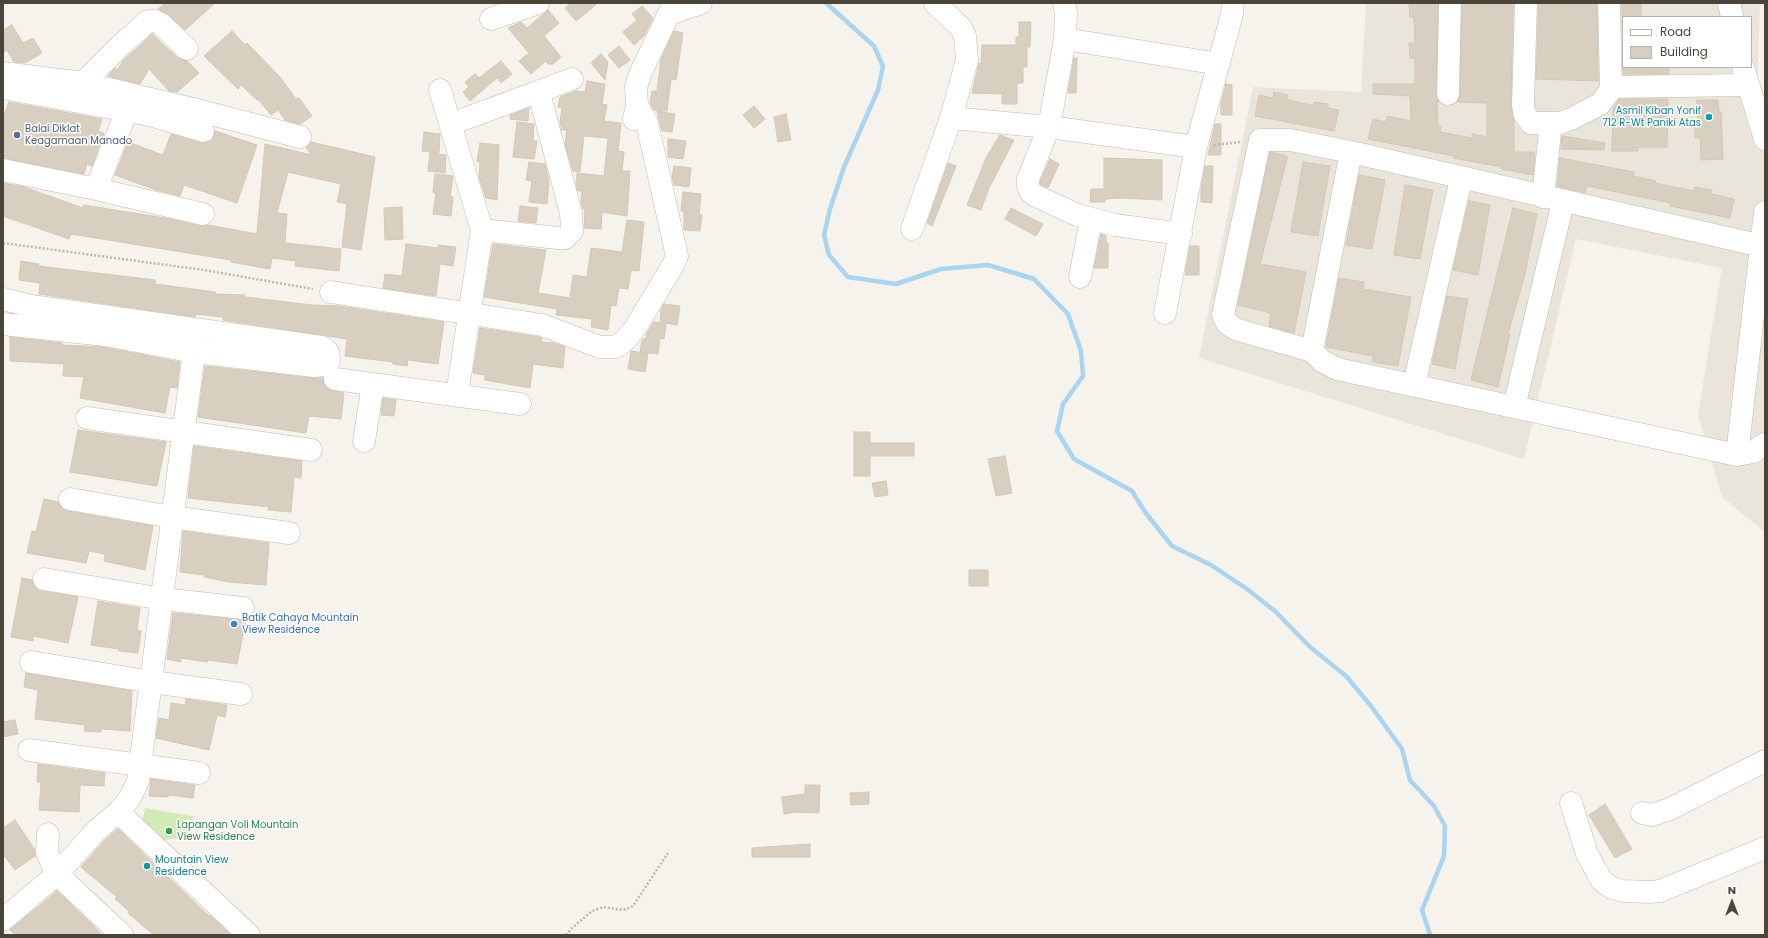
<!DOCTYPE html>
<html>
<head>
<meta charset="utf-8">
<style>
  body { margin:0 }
  #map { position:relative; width:1768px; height:938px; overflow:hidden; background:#f6f3ec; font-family:Poppins,sans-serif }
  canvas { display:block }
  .frame { position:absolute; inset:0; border:4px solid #4b4439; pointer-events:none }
  .legend { position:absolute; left:1622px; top:16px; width:130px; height:52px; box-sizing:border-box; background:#fff; border:1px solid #b7b4b0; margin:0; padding:5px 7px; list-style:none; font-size:12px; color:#4b4439 }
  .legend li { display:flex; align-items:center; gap:8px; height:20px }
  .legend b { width:20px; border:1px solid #b7b4b0 }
  .north { position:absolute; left:1712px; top:882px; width:40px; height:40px; -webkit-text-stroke:3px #fff; paint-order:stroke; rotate:0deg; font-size:11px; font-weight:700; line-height:16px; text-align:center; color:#4b4439 }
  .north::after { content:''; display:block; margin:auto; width:14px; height:18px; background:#4b4439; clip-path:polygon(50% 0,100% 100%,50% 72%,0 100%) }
</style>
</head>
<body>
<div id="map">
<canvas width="1768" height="938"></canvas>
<div class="frame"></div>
<ul class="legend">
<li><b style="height:5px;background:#fff"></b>Road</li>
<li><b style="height:11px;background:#d8cfc1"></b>Building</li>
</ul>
<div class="north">N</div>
</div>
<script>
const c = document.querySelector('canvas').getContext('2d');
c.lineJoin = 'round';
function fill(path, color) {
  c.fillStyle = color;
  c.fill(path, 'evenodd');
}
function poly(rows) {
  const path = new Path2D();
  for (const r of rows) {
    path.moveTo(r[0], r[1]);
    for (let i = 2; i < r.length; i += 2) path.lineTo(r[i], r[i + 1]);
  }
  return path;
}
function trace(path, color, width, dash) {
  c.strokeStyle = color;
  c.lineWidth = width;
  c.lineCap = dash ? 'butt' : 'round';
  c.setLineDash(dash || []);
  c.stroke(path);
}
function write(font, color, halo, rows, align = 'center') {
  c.font = font + ' Poppins,sans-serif';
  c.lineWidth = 3;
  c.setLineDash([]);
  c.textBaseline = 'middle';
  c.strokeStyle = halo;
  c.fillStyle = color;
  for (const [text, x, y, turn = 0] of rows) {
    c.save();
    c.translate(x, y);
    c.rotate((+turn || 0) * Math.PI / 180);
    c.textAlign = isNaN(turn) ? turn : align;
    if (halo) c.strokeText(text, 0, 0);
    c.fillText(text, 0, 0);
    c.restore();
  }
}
const residential = poly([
  [1366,3,1760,3,1757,91,1765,102,1765,532,1722,497,1698,415,1722,268,1576,239,1524,459,1199,358,1253,87,1361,92],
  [1623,17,1751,17,1751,67,1623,67]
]);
const green = poly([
  [145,808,193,816,184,838,162,840,142,823]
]);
const stream = poly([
  [826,3,874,46,883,66,878,90,844,167,830,209,824,235,829,255,848,277,896,284,941,269,988,265,1034,279,1068,314,1081,351,1083,376,1063,404,1057,431,1074,459,1132,491,1145,512,1172,546,1211,565,1247,589,1276,612,1310,647,1346,676,1371,706,1402,749,1410,780,1434,806,1445,826,1444,856,1422,910,1430,935]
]);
const building = poly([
  [165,3,215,3,185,30,169,15,158,9,165,3],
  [571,3,598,3,576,21,565,8,571,3],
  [1409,3,1438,3,1436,94,1439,102,1437,102,1438,126,1441,126,1440,132,1472,138,1472,134,1487,137,1487,103,1457,102,1460,94,1462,3,1513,3,1511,104,1514,120,1514,152,1534,152,1535,154,1533,175,1501,169,1502,167,1453,158,1454,156,1368,139,1373,119,1386,122,1387,116,1411,121,1410,96,1373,94,1373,84,1415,84,1415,58,1410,58,1409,43,1415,43,1414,17,1410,17,1409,3],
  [1539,3,1597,3,1598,81,1536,79,1539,3],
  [1622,3,1641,3,1641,17,1623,17,1623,66,1622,3],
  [642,6,653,18,644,36,634,45,623,32,637,20,632,14,642,6],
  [548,10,559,23,544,36,561,57,553,64,548,64,546,61,531,74,519,61,529,53,508,28,521,22,527,28,548,10],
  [1019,22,1031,22,1030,47,1027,47,1027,67,1023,67,1023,83,1017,83,1017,104,1002,104,1002,94,972,93,979,63,981,64,982,45,1016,45,1016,37,1019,37,1019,22],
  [12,25,23,43,33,38,42,53,25,63,14,62,7,50,3,53,3,30,12,25],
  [232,31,245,45,247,43,280,77,296,99,299,98,312,116,300,124,285,120,278,110,271,115,258,99,257,100,241,85,238,89,204,56,232,31],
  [674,31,683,33,676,80,671,79,667,111,654,110,650,103,652,91,657,91,661,59,674,31],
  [152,34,178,58,187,61,199,73,177,92,169,91,149,69,140,84,108,76,115,68,117,70,123,61,152,34],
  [619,46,630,60,619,68,608,55,619,46],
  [601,54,608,62,605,80,591,63,601,54],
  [1074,58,1077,58,1076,93,1068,93,1074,58],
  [501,61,512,74,501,83,497,78,470,101,463,92,469,87,465,82,475,74,479,78,501,61],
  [1623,67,1669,67,1669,74,1623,74,1623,67],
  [587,81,605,84,602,104,607,105,604,121,621,123,618,151,624,152,622,171,630,171,627,216,602,212,601,229,584,228,585,209,583,209,581,202,582,191,578,191,576,185,577,173,604,176,608,138,584,136,580,172,573,171,565,144,567,130,562,130,560,122,562,108,558,107,560,97,576,91,585,92,587,81],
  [1226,84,1232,85,1232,115,1221,115,1221,104,1226,84],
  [1274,92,1288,95,1287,100,1313,105,1314,102,1328,104,1328,108,1339,110,1334,131,1255,116,1259,95,1273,98,1274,92],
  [1619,99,1668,99,1667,147,1638,147,1638,151,1612,151,1613,110,1619,99],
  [1697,100,1718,100,1719,112,1721,112,1723,159,1701,160,1700,138,1695,138,1695,123,1698,123,1697,100],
  [9,102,102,119,98,131,104,133,92,166,87,164,84,174,3,158,3,118,9,102],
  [754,106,765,119,754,128,743,115,754,106],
  [529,108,528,121,510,119,510,115,529,108],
  [657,111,675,114,672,132,662,131,657,111],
  [786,114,791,140,778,142,774,117,786,114],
  [517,122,534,124,533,141,537,141,534,159,513,157,517,122],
  [1215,124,1221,124,1221,155,1208,155,1215,124],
  [215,131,257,145,237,203,184,185,180,196,156,190,115,175,128,142,163,155,171,134,205,143,212,140,215,131],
  [424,132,440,134,439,153,422,151,424,132],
  [1000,135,1014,140,989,188,981,210,967,205,987,156,1000,135],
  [1562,136,1605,143,1604,150,1561,149,1562,136],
  [668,139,686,141,683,159,668,157,668,139],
  [311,142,375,157,361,250,342,247,347,204,337,202,341,184,288,172,277,213,287,214,285,243,341,249,339,271,295,266,296,261,272,258,270,269,231,262,231,260,71,234,69,239,3,216,3,183,24,187,83,208,84,205,171,219,200,226,208,225,257,234,265,144,312,155,306,148,311,142],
  [480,143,499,145,497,200,486,198,479,177,480,162,477,161,480,143],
  [1270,152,1287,156,1287,159,1260,264,1306,272,1294,333,1269,326,1271,313,1238,305,1270,152],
  [430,153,446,155,445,173,428,171,430,153],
  [1104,158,1162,160,1162,200,1121,198,1105,199,1105,202,1090,202,1091,189,1104,189,1104,158],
  [1560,158,1634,172,1633,176,1656,181,1655,183,1694,191,1695,187,1712,190,1711,194,1734,199,1730,218,1670,206,1671,203,1587,186,1585,193,1557,186,1560,158],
  [1050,159,1059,164,1048,188,1041,185,1040,181,1050,159],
  [529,162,545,164,549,181,547,204,529,202,532,181,526,180,529,162],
  [1303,162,1330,166,1318,236,1291,232,1303,162],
  [948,163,956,166,932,226,927,223,948,163],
  [674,166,691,168,689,187,674,185,672,177,674,166],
  [1205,166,1213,166,1212,203,1201,202,1201,189,1205,166],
  [435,174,453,176,450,197,453,197,451,216,433,214,436,193,433,192,435,174],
  [1359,175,1385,180,1372,249,1346,245,1359,175],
  [1405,185,1433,190,1420,259,1394,255,1405,185],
  [683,192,701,194,699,215,702,215,700,231,684,230,684,211,681,211,683,192],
  [1469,201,1490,205,1478,275,1453,270,1469,201],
  [520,206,538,208,536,223,518,221,520,206],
  [402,207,403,239,385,240,384,208,402,207],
  [1011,208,1043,224,1036,236,1005,219,1011,208],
  [1513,208,1537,214,1524,278,1508,333,1510,334,1498,387,1471,380,1513,208],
  [627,220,644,222,639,271,631,270,628,289,619,288,616,306,611,305,608,330,591,327,592,319,556,315,557,309,484,297,493,244,546,250,538,293,570,298,573,275,587,277,591,248,622,252,627,220],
  [1101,234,1106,236,1106,243,1108,243,1108,268,1094,268,1101,234],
  [406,244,438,248,438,245,456,247,453,266,440,264,436,296,383,288,385,274,402,276,406,244],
  [1190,246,1199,246,1199,275,1185,275,1190,246],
  [21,261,39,264,38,266,155,280,155,284,215,292,215,294,245,295,245,297,312,305,339,306,444,322,438,364,408,360,407,366,393,364,393,362,345,356,347,339,223,320,223,317,196,314,195,317,39,294,40,283,19,280,21,261],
  [1339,278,1364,282,1363,289,1411,297,1398,366,1372,362,1373,356,1326,347,1339,278],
  [1447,296,1468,299,1455,369,1432,364,1447,296],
  [664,304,680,306,677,325,660,322,661,309,664,304],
  [654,322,666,324,664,339,660,338,658,354,640,352,642,340,646,338,647,333,654,322],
  [480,328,539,337,542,338,541,342,554,343,565,347,563,368,533,364,530,388,485,380,485,375,473,373,480,328],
  [10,337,62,343,62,345,103,347,180,362,177,388,170,387,165,413,80,398,84,377,63,376,64,364,10,361,10,337],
  [631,351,648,354,645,372,628,369,631,351],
  [205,366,313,378,323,378,324,384,328,389,344,393,341,419,309,416,306,433,198,417,205,366],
  [383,398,396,400,394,416,381,415,383,398],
  [78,430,166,442,157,486,70,472,78,430],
  [854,432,870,432,870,443,914,443,914,456,870,456,870,476,854,476,854,432],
  [194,446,302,461,301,478,294,477,291,512,268,510,269,507,188,498,194,446],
  [1005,456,1012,493,996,496,988,459,1005,456],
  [886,481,888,495,875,497,872,483,886,481],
  [44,499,58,502,62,508,68,511,153,526,145,570,104,561,105,554,89,551,86,563,27,553,32,531,36,532,44,499],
  [183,531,269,543,266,585,229,582,204,577,204,575,180,572,183,531],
  [969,570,988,570,988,586,969,586,969,570],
  [22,578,32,580,36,588,42,591,78,597,68,643,33,636,33,641,11,637,22,578],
  [98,601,140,608,137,630,141,631,138,653,119,651,119,649,91,645,98,601],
  [173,613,246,620,237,664,208,660,207,662,181,658,181,662,167,659,173,613],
  [26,673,132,691,130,731,101,729,101,732,84,731,85,725,35,719,38,690,24,687,26,673],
  [186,699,227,705,225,717,217,715,209,750,156,738,159,718,169,720,171,703,185,705,186,699],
  [15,720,18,734,3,737,3,722,15,720],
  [38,764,105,773,104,786,80,785,79,812,39,810,41,782,37,782,38,764],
  [151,779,195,785,193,798,168,795,168,797,149,796,151,779],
  [805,785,820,785,819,813,796,812,784,814,782,797,805,794,805,785],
  [869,792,869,804,851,805,850,793,869,792],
  [1605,804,1632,849,1615,858,1589,815,1605,804],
  [15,820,35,850,35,856,15,870,3,854,3,828,15,820],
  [118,829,209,916,210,915,231,935,154,935,128,913,129,911,115,899,117,897,81,867,105,840,118,829],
  [810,844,810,857,752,857,752,848,810,844],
  [57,891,91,923,102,935,16,935,10,930,57,891]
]);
const path = poly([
  [1214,145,1241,142],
  [3,243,204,270,313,289],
  [566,935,572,928,592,911,603,907,623,910,633,906,668,853]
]);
const minor = poly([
  [1064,3,1066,13,1065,39,1049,127,1028,179,1028,186,1030,191,1034,195,1077,215,1115,225,1181,234],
  [1526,3,1523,104,1524,113,1531,123,1560,123,1571,119,1600,104,1609,92,1611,87,1609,3],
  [1729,3,1732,17],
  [669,14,701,3],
  [491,19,538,3],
  [1065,39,1219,64],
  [1743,67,1765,139],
  [3,73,83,83,193,109,300,137],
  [83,83,121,45,148,21,155,21,161,24,187,49],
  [1611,87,1747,85],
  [3,88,150,115,203,131],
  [440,90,482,230,457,395],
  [1448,94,1450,3],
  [951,118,1049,127,1196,147],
  [634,119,637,105,636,87,641,72,674,3],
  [451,124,572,79],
  [3,170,96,189,127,110],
  [96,189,203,214],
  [1543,197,1551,123],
  [912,229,951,118,967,60,965,36,961,28,935,3],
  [482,230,558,238,565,238,572,231,571,213,539,93],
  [1762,246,1351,152,1291,140,1260,140,1223,315,1227,323,1235,329,1312,351,1322,361,1337,369,1737,455,1753,452,1765,444],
  [1080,277,1091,219],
  [331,292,542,325,600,347,616,347,623,342,634,330,673,265,677,256,647,123,637,105],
  [3,299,31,306,322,347,328,352,329,361,324,365,314,366,195,352,105,335,3,324],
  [1165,313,1196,147,1232,14,1233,3],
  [1312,351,1351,152],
  [335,379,520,404],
  [1414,385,1461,179],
  [1514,407,1563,202],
  [87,418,311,450],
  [364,441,373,384],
  [1737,455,1765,212],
  [70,499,172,517,289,533],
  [44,579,163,599,243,608],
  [31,662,152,682,241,694],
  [29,750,199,773],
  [1571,803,1587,854,1602,881,1612,888,1623,891,1650,892,1660,891,1765,848],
  [118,812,249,935],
  [1642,813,1652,815,1670,809,1765,761],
  [48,834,47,853,57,874,96,831,118,812,130,798,138,781,196,337],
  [3,920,57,874,122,935]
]);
const markers = [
  [1709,117,4,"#0f9aa8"],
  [17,135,4,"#5c6f8a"],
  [234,624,4,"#3f7fe0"],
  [169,831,4,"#2e9e5b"],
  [147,866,4,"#0f9aa8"]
];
const cultureNames = [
  ["Asmil Kiban Yonif",1701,111],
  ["712 R-Wt Paniki Atas",1701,123],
  ["Mountain View",155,860,"left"],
  ["Residence",155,872,"left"]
];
const serviceNames = [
  ["Balai Diklat",25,129],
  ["Keagamaan Manado",25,141]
];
const shopNames = [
  ["Batik Cahaya Mountain",242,618],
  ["View Residence",242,630]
];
const leisureNames = [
  ["Lapangan Voli Mountain",177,825],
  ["View Residence",177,837]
];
fill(residential, '#eae5da');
fill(green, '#d2eab5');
trace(stream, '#a9d4f2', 4.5);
fill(building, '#d8cfc1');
trace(building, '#d3c7b4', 1);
trace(minor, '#c2bbae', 23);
trace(path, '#c4b79f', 2.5, [2, 2]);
trace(minor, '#fff', 22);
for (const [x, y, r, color] of markers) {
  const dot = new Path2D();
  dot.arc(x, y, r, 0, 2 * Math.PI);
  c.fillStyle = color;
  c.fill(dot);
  trace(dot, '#fff', 1.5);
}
write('10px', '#0d838f', '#fff', cultureNames, 'right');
write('10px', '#4e5e75', '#fff', serviceNames, 'left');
write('10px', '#366cbe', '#fff', shopNames, 'left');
write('10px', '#27864d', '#fff', leisureNames, 'left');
</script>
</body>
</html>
